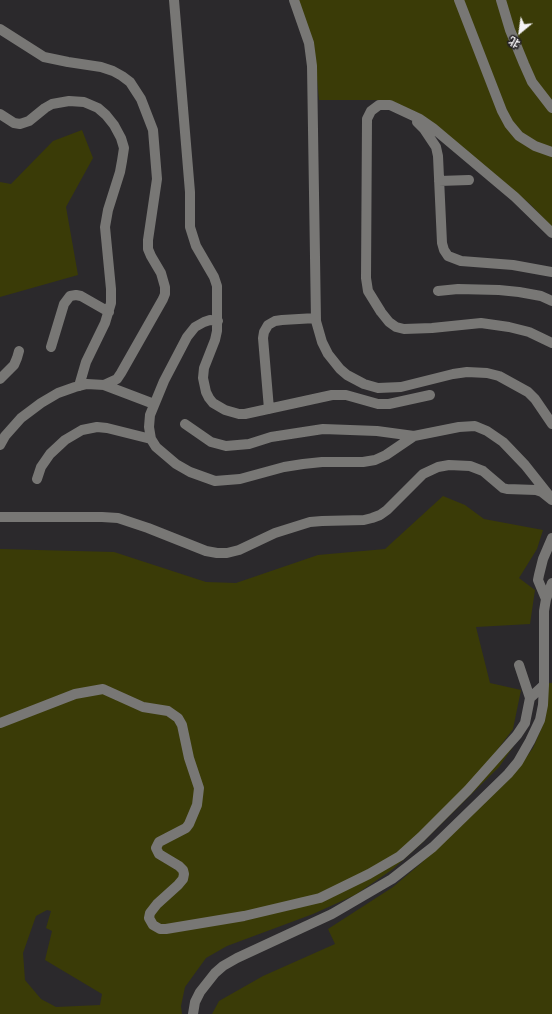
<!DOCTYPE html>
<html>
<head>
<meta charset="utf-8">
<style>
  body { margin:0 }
  #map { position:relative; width:552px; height:1014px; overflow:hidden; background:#2b292c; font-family:Commissioner,"Noto Sans SC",sans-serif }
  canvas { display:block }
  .north { position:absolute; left:500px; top:12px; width:40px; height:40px; -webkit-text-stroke:3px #221f22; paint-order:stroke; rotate:209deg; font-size:11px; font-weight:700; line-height:16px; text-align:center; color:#f4f2f4 }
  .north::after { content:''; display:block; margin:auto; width:14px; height:18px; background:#f4f2f4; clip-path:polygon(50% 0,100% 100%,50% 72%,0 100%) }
</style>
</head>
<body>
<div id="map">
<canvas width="552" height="1014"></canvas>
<div class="north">北</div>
</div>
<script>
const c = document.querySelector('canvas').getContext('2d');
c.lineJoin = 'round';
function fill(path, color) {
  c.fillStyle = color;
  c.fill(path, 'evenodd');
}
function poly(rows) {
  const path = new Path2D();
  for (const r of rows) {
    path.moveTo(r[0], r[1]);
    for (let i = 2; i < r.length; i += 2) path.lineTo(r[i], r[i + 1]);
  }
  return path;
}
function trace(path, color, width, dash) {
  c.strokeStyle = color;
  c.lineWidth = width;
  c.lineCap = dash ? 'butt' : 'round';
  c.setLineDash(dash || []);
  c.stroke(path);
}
const green = poly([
  [296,0,552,0,552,227,530,204,418,113,389,100,319,100,314,46],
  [82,130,93,158,66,207,78,275,0,297,0,182,11,184,53,141],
  [443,496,465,505,484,519,543,530,537,549,519,578,535,590,530,624,476,627,490,683,521,690,513,729,495,753,513,747,499,767,421,844,393,869,355,895,313,914,227,946,206,958,185,987,181,1006,182,1014,0,1014,0,549,114,552,206,582,236,583,318,555,385,549],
  [47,910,51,911,46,928,52,931,45,960,102,994,100,1005,56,1007,41,999,25,980,23,953,36,916],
  [548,683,552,683,552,1014,212,1014,219,1001,263,976,335,944,328,929,393,887,419,865,499,788,515,772,533,748,545,720]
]);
const minor = poly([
  [174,0,190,192,190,227,196,246,214,277,217,286,217,331,215,340,204,368,203,378,206,392,209,398,213,403,225,410,239,414,245,414,332,395,346,395,378,404,389,404,430,395],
  [294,0,309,43,312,66,316,321,322,342,328,354,340,369,347,375,364,384,378,388,401,387,453,374,467,372,487,373,499,376,528,392,535,399,552,424],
  [459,0,502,111,509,124,519,136,535,146,552,152],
  [501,0,510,30,524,64,532,82,552,108],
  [0,29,44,57,68,62,101,67,113,71,122,76,130,82,141,99,153,130,157,179,148,240,148,249,151,256,161,273,165,287,165,294,163,299,121,373,117,379,104,385],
  [0,114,14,123,20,124,29,121,45,108,52,104,69,101,84,102,98,108,106,115,114,125,121,138,124,148,122,161,120,172,108,210,105,227,111,289,111,303,105,323,86,362,79,386],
  [417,122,424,129,436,147,438,156,442,243,444,250,448,256,461,261,513,265,552,272],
  [439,181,469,180],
  [552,233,515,197,433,128,420,119,390,105,379,105,371,111,367,119,366,278,368,291,381,312,389,322,396,327,404,329,432,328,481,323,509,327,529,332,552,343],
  [438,291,458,289,499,290,519,292,541,296,552,301],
  [218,321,210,320,204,322,195,327,187,337,164,381,150,415,149,427,151,439,156,447,176,464,190,472,215,481,240,479,284,467,303,464,322,462,363,462,375,460,386,455,414,436],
  [51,347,64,304,70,296,76,295,81,296,109,312],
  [0,379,14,365,17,358,19,351],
  [269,409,263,338,264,332,268,325,275,321,282,320,316,318],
  [185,424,211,442,226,446,249,444,271,437,323,429,377,431,414,436,459,427,475,426,487,431,503,442,525,465,548,494],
  [0,445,5,436,21,418,41,403,58,393,75,387,87,384,104,385,154,404],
  [37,479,41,467,50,454,65,440,82,430,97,427,107,428,151,439],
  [0,517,102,517,118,518,148,528,206,551,217,553,227,553,239,550,275,533,310,522,322,521,364,520,372,518,380,515,387,510,423,474,438,467,449,465,470,466,483,471,503,488,507,489,536,490,542,492,552,500],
  [546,599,538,580,539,575,543,559,552,538],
  [519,665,530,698],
  [0,723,75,694,103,689,143,707,168,711,178,718,182,725,189,758,199,788,197,805,189,824,186,828,159,842,156,848,159,854,179,866,183,870,184,874,183,879,178,885,157,904,150,913,149,918,153,925,160,929,166,929,244,916,320,898,369,874,400,856,421,837,468,790,517,735,525,723,530,698,544,685],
  [193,1014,195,1002,200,992,215,973,223,966,237,958,332,914,392,879,433,847,508,774,518,762,530,741,540,720,543,705,544,685,544,611,546,599,552,583]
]);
fill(green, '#3a3b07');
trace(minor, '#787775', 10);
</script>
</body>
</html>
